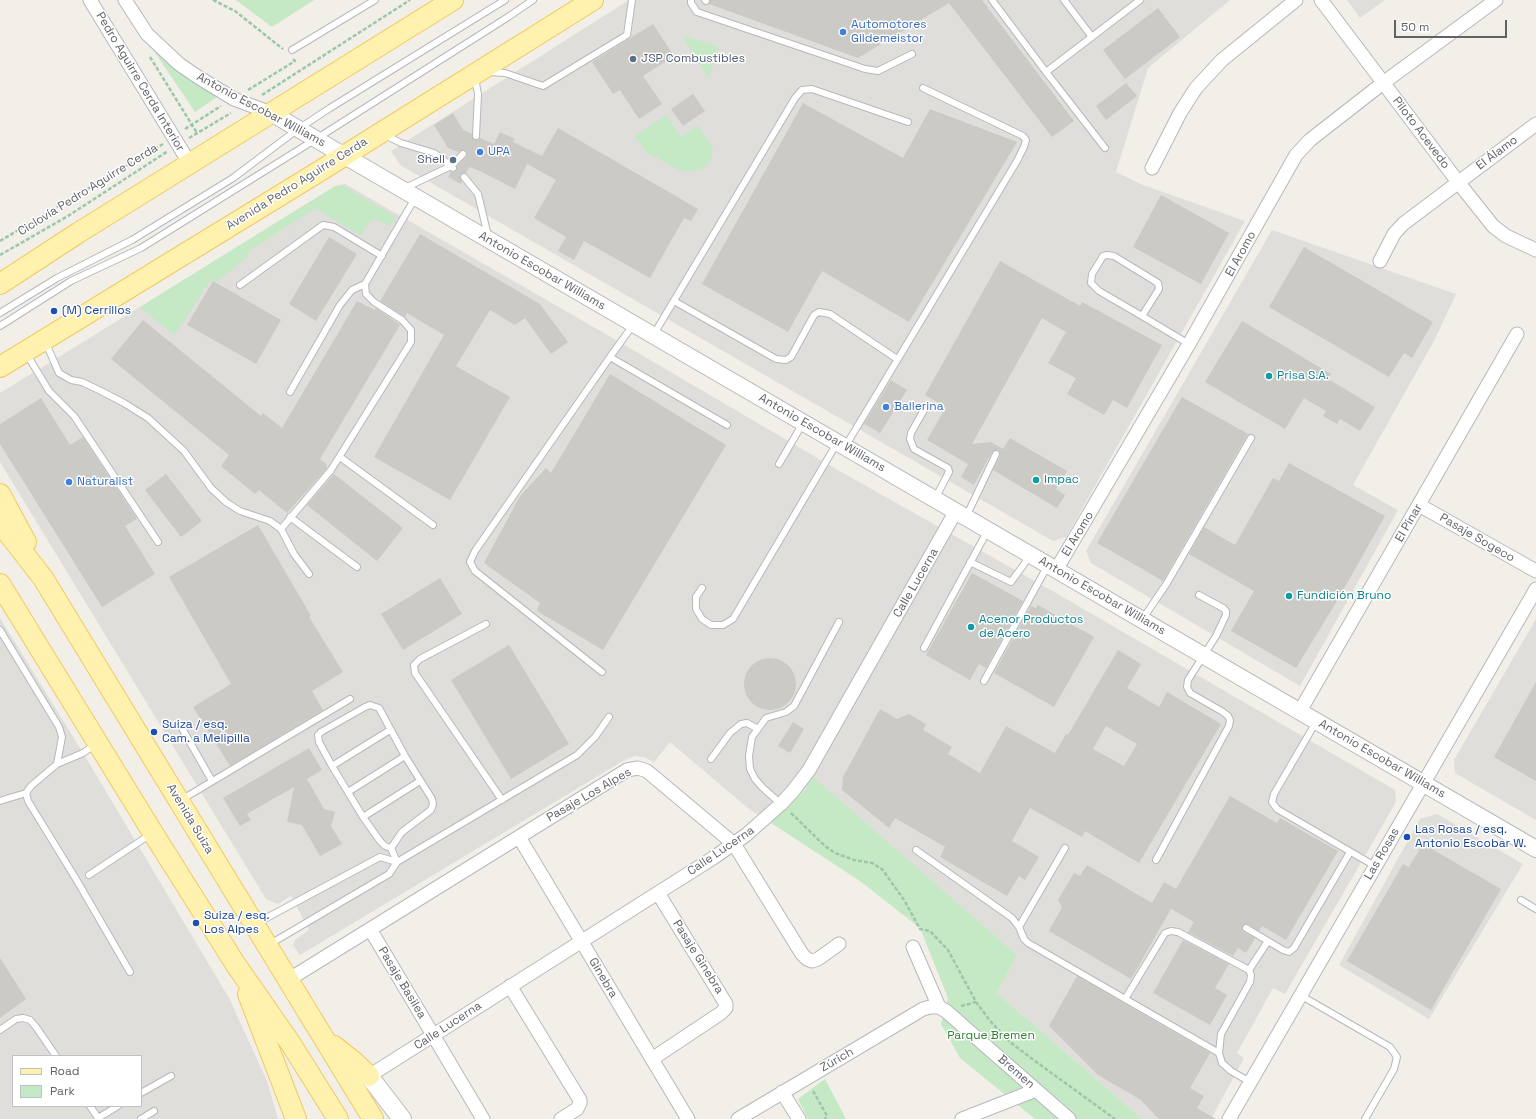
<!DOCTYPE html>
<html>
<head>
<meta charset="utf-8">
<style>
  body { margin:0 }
  #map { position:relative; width:1536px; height:1119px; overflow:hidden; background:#f1efe8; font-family:"Space Grotesk",sans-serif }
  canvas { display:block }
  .legend { position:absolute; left:12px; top:1055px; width:130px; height:52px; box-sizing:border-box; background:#fff; border:1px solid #bfc1c3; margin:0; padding:5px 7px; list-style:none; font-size:12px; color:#5f6368 }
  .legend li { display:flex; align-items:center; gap:8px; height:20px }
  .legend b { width:20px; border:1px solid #bfc1c3 }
  .scale { position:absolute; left:1394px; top:20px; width:113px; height:18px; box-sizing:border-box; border:2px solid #5f6368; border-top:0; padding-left:5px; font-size:12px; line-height:14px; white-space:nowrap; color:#5f6368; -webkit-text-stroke:3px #fff; paint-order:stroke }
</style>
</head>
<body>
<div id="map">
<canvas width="1536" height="1119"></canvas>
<ul class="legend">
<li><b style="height:5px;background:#fff2af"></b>Road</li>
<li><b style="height:11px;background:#c5e8c5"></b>Park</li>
</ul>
<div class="scale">50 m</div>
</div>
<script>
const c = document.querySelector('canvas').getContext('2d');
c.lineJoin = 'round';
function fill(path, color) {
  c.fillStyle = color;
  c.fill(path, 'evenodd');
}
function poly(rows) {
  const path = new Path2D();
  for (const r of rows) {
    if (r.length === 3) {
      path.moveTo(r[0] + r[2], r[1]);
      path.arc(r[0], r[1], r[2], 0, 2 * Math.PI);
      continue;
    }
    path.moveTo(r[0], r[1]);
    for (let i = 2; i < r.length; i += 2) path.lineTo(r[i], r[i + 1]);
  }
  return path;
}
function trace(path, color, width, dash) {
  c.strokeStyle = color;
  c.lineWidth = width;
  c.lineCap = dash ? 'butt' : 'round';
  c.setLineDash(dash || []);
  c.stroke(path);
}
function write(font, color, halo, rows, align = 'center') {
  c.font = font + ' "Space Grotesk",sans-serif';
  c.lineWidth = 3;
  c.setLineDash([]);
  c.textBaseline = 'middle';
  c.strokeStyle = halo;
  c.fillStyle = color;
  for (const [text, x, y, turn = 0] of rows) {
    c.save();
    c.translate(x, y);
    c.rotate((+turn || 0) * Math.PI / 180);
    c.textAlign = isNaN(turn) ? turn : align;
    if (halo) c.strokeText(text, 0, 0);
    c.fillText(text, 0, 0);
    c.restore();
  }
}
const industrial = poly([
  [629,0,1230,0,1148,68,1116,172,1143,185,1245,221,1066,537,1053,541,400,165,391,151],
  [1347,0,1385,0,1360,18],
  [345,184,611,337,836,469,1056,593,1395,790,1396,802,1285,994,1273,988,1237,1053,1244,1058,1211,1119,1142,1119,997,993,1017,955,813,778,807,788,771,823,749,809,670,742,654,762,644,757,635,756,623,761,300,955,293,945,295,940,309,930,291,896,278,904,266,899,0,462,0,393,338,185],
  [1272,230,1456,294,1435,339,1353,485,1398,510,1300,686,1091,563,1086,551],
  [0,618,83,753,229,998,267,1081,278,1119,0,1119],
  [13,1056,141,1056,141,1106,13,1106],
  [1536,619,1536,820,1455,773,1454,760],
  [1437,814,1523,864,1429,1019,1339,965,1420,819]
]);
const green = poly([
  [236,0,314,0,272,27],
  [682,35,719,47,708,78],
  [150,45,176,69,217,97,195,112],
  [666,115,681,137,698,126,713,148,711,160,701,170,681,171,646,152,635,136],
  [335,186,343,186,396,217,390,226,375,219,371,220,360,235,317,209,313,210,250,250,247,257,218,281,210,281,174,335,140,307],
  [813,777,1017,955,997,993,1142,1119,1035,1119,960,1058,941,1024,948,998,920,928,860,881,771,823,807,788],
  [825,1079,846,1119,808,1119,798,1099]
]);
const building = poly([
  [710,0,982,0,1074,121,1052,137,949,3,858,58,709,4],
  [1158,8,1180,37,1125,79,1103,50],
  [653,24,674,56,643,76,662,104,639,119,620,90,613,94,592,62],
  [1126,83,1137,96,1106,120,1096,106],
  [693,94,705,111,683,126,671,109],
  [803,103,903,158,930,109,1017,142,909,322,822,271,788,332,702,284],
  [453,113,463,130,472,134,474,140,478,140,480,138,494,144,500,132,515,139,513,142,542,156,558,128,698,209,691,221,684,218,650,278,584,241,574,260,558,251,566,237,534,218,556,180,527,164,515,189,480,171,469,167,466,173,463,173,460,175,460,178,462,181,461,184,448,177,451,172,454,172,456,171,457,166,466,157,467,152,464,150,458,152,448,148,434,125],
  [1161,195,1229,233,1201,284,1133,247],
  [420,234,540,304,568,342,551,354,525,318,515,325,490,310,456,366,510,397,450,500,374,457,444,335,407,313,405,317,380,301],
  [329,237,357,254,316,321,289,304],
  [1304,247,1433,322,1412,358,1404,353,1389,377,1269,307],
  [1000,261,1080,306,1082,302,1162,345,1127,408,1113,400,1104,415,1067,394,1076,378,1048,363,1066,332,1042,318,972,444,991,442,1003,449,1010,438,1067,471,1056,489,1065,495,1057,508,993,470,1000,456,998,450,995,450,992,452,974,485,961,477,968,464,927,440,946,407,925,395],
  [213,281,281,320,256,364,187,325],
  [357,301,375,310,376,308,400,325,320,459,327,465,326,467,327,468,287,513,259,490,255,494,221,466,229,455,111,359,143,320,261,416,263,413,282,428],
  [1242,321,1331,374,1328,379,1375,407,1360,431,1340,419,1337,424,1323,416,1326,411,1304,398,1285,429,1205,382],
  [610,374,726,445,603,650,537,611,540,603,484,563,520,496,546,468,551,473],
  [891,380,907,390,880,433,864,424],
  [1182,397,1248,434,1163,581,1097,543],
  [41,398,70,445,83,437,137,519,125,526,155,574,102,607,0,444,0,424],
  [1289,463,1385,516,1337,601,1296,668,1231,631,1254,591,1189,554,1204,527,1235,545,1273,478,1279,481],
  [166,474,202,521,181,537,145,490],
  [334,474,403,528,377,561,307,505],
  [258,525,311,616,309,617,343,672,312,691,323,710,230,766,193,707,231,684,169,577],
  [972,573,1023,601,986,668,979,664,970,680,926,655],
  [440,578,462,614,403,650,381,614],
  [1038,605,1094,637,1054,707,994,673,1031,606,1036,608],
  [509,645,569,744,511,779,451,680],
  [1118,650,1141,664,1127,688,1159,707,1167,692,1221,724,1139,863,1085,831,1082,837,1030,808,1012,841,1039,857,1025,880,1019,876,1007,896,940,857,945,847,895,818,889,828,842,790,843,777,880,709,897,719,909,714,926,724,923,730,952,747,948,754,980,773,1006,726,1055,753,1066,734,1068,735],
  [1106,726,1137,744,1124,766,1093,749],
  [770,684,26],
  [1536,682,1536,781,1494,757],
  [793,722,804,729,790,753,778,746],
  [309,748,322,770,307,779,324,809,335,812,331,826,342,844,320,856,302,825,287,822,294,787,247,814,251,820,240,826,223,798],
  [1230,796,1277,823,1280,818,1338,851,1286,940,1262,926,1259,931,1248,924,1244,924,1242,928,1242,931,1255,938,1246,953,1238,948,1233,956,1188,932,1194,922,1171,909,1131,979,1049,931,1062,907,1058,900,1074,873,1080,876,1087,865,1152,903,1164,882,1176,889],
  [1423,844,1501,889,1431,1010,1347,961,1403,864,1409,867],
  [1183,940,1229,964,1215,988,1227,995,1210,1025,1153,993],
  [0,958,26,999,0,1018],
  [1077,976,1210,1053,1190,1088,1204,1096,1197,1108,1216,1119,1159,1119,1141,1100,1098,1075,1049,1026]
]);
const path = poly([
  [213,0,235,11,283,49],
  [150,57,197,133],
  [248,90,295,61,293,59],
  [262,95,410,0],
  [185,129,221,106],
  [189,138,231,113],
  [0,241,163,144],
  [0,255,68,216,168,151],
  [791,813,825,846,835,853,854,860,872,863,882,869,904,900,920,929,930,931,948,950,976,1002,991,1022,1010,1042,1035,1061,1115,1119],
  [961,1006,976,1002],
  [813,1091,825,1112,827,1116,825,1119]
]);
const service = poly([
  [691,0,691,3,697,12,865,69,878,71,912,54],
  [705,0,706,1],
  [992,0,1046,72],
  [1064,0,1092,37],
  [292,50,375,0],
  [489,72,505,73,543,86,627,35,632,0],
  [475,78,478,94,476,136],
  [385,135,401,143,434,153,451,166,453,168],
  [1105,148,1046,72,1140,0],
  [464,177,478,194,488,236],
  [405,188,451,166,463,154],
  [240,285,323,225,334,227,382,256],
  [674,301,776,359,786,360,791,357,814,315,819,312,830,314,897,359],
  [0,313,57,278,132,240,233,178,298,129,330,108,505,0],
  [1142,316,1159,289,1158,283,1114,256,1107,255,1103,256,1092,274,1091,283,1099,291,1142,316,1189,344],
  [0,326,71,281,141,248,316,139,508,17,533,0],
  [654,334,795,98,802,90,812,89,908,122],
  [45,341,59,373,71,380,82,382,101,391,124,403,148,418,184,451,211,488,226,502,240,511,270,521,281,529,294,554,309,574],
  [26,353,49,391,74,416,158,542],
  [610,357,727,425],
  [290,392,340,305,352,290,365,284],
  [924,410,911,433,910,439,914,449,948,468,949,472,935,499],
  [845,447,1017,161,1024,147,1026,140,1023,136,923,88],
  [340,457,433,525],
  [779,464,803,423],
  [290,517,357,567],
  [966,517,996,454],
  [281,529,331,470,411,342,411,330,402,320,374,302,366,294,365,284,415,198],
  [970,562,1011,582,1030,556],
  [702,588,696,597,696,609,702,619,711,625,723,625,733,619,837,443],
  [1142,620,1167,583,1251,438],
  [486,624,420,659,414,665,415,673,502,800],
  [0,630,59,727,62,737,57,764],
  [924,648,988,530],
  [602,672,475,571,470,562,475,551,610,357,633,325],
  [984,681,1048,565],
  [1316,722,1274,794,1272,802,1277,809,1375,866],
  [183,730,212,781],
  [96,744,83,753,57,764,31,786,26,793,28,801,76,879,130,972],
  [711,759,730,733,741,724,747,723,758,729],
  [332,766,390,730],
  [348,792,405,756],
  [181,800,350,699],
  [0,801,26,793],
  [781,804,763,788,755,779,750,769,749,756,752,737,766,718,786,712,794,706,839,622],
  [363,817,420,781],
  [391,848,402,832,431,810,433,804,432,799,405,756,379,708,370,705,365,707,321,732,318,735,319,742,332,766,363,817,380,841,385,846,391,848,397,862,577,755,595,737,609,717],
  [916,850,1012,918,1019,927,1024,939,1028,943,1219,1053],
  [1156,860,1229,726,1230,720,1228,716,1223,712,1190,693,1187,687,1188,680,1216,636,1226,615,1226,611,1223,608,1199,595],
  [89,875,151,834],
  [1521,900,1536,909],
  [257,923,380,857,397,862,389,874,270,944],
  [1019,927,1065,848],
  [1246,928,1283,950,1289,952,1294,948,1350,852],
  [1249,970,1268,941],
  [1300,995,1390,1047,1397,1057,1394,1069,1365,1119],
  [1125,999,1165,933,1171,931,1178,932,1249,970,1251,975,1250,982,1221,1034,1219,1053,1222,1063,1231,1071,1250,1082],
  [0,1030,16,1019,23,1018,30,1020,36,1027,56,1056],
  [141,1093,171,1076],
  [90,1106,98,1118,118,1106],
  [141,1119,154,1111]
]);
const minor = poly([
  [90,0,190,164],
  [125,0,147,34,179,64,198,77,234,99,271,113],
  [1321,0,1458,182,1493,226,1506,236,1536,250],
  [1152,168,1180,113,1196,88,1222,60,1296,0],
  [1380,261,1394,234,1403,224,1536,124],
  [1419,505,1536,571],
  [1056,570,1189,344,1296,155,1310,140,1383,83,1496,0],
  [1300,711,1517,334],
  [519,837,688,1119],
  [370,929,483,1119],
  [913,947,939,1007,946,1011,1069,1119],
  [288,980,627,770,638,768,647,771,734,844,802,954,807,959,812,961,818,959,839,944],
  [510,986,580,1100,580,1103,577,1109,561,1119],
  [652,1059,721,1013,726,1008,726,1004,658,893],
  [369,1076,713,858,746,835,781,804,793,791,809,770,956,511],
  [782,1092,799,1119],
  [738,1119,923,1009,930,1007,939,1007],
  [962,1119,1036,1090],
  [1229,1119,1536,589]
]);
const tertiary = poly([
  [271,113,1536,849]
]);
const secondary = poly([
  [369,1076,402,1119]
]);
const primary = poly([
  [0,284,78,233,453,0],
  [0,367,315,174,593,0],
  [0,494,26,542],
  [0,523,43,578,373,1119],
  [0,584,153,833,236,965,291,1044,338,1119],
  [248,994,296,1119],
  [334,1046,353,1061,369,1076]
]);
const markers = [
  [843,32,4,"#3f7fe0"],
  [633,59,4,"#5c6f8a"],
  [480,152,4,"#3f7fe0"],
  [453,160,4,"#5c6f8a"],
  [54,311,4,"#1a4fb4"],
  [1269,376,4,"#0f9aa8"],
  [886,407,4,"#3f7fe0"],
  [1036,480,4,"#0f9aa8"],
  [69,482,4,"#3f7fe0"],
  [1289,596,4,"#0f9aa8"],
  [971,627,4,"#0f9aa8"],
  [154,732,4,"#1a4fb4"],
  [1407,837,4,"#1a4fb4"],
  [196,923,4,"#1a4fb4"]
];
const shopNames = [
  ["Automotores",851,25],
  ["Gildemeistor",851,39],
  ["UPA",488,152],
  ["Ballerina",894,407],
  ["Naturalist",77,482]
];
const serviceNames = [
  ["JSP Combustibles",641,59],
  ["Shell",445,160,"right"]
];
const streetNames = [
  ["Pedro Aguirre Cerda Interior",140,82,59],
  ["Antonio Escobar Williams",261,110,28],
  ["Piloto Acevedo",1421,133,53],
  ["El Álamo",1497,153,-37],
  ["Avenida Pedro Aguirre Cerda",297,184,-32],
  ["Ciclovía Pedro Aguirre Cerda",88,190,-32],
  ["El Aromo",1241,254,-61],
  ["Antonio Escobar Williams",542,271,30],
  ["Antonio Escobar Williams",822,433,30],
  ["El Pinar",1409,523,-60],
  ["El Aromo",1078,534,-59],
  ["Pasaje Sogeco",1477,538,30],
  ["Calle Lucerna",916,583,-60],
  ["Antonio Escobar Williams",1102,596,30],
  ["Antonio Escobar Williams",1382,759,30],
  ["Pasaje Los Alpes",589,795,-30],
  ["Avenida Suiza",190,819,59],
  ["Calle Lucerna",721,851,-34],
  ["Las Rosas",1382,854,-60],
  ["Pasaje Ginebra",698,957,58],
  ["Ginebra",603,978,59],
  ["Pasaje Basilea",402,983,59],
  ["Calle Lucerna",448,1026,-33],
  ["Zúrich",837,1060,-30],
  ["Bremen",1016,1072,41]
];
const transitNames = [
  ["(M) Cerrillos",62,311],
  ["Suiza / esq.",162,725],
  ["Cam. a Melipilla",162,739],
  ["Las Rosas / esq.",1415,830],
  ["Antonio Escobar W.",1415,844],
  ["Suiza / esq.",204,916],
  ["Los Alpes",204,930]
];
const cultureNames = [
  ["Prisa S.A.",1277,376],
  ["Impac",1044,480],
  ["Fundición Bruno",1297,596],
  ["Acenor Productos",979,620],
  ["de Acero",979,634]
];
const parkNames = [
  ["Parque Bremen",991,1036]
];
fill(industrial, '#e0deda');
fill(green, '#c5e8c5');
fill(building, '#cccac5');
trace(service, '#b5b8bc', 8);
trace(minor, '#b5b8bc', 15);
trace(tertiary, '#b5b8bc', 18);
trace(secondary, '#b6babf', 20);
trace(primary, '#f2c960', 22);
trace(path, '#9cc7a9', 2.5, [4, 2]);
trace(service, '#fff', 6);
trace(minor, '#fff', 13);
trace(tertiary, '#fff', 16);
trace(secondary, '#fff', 18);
trace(primary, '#fff2af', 20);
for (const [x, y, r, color] of markers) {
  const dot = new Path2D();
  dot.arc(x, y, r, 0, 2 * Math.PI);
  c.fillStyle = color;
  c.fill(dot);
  trace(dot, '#fff', 1.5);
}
write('12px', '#366cbe', '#fff', shopNames, 'left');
write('12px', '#4e5e75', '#fff', serviceNames, 'left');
write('12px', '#5f6368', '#fff', streetNames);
write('12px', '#164399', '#fff', transitNames, 'left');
write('12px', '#0d838f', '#fff', cultureNames, 'left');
write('12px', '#348238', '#fff', parkNames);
</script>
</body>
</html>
